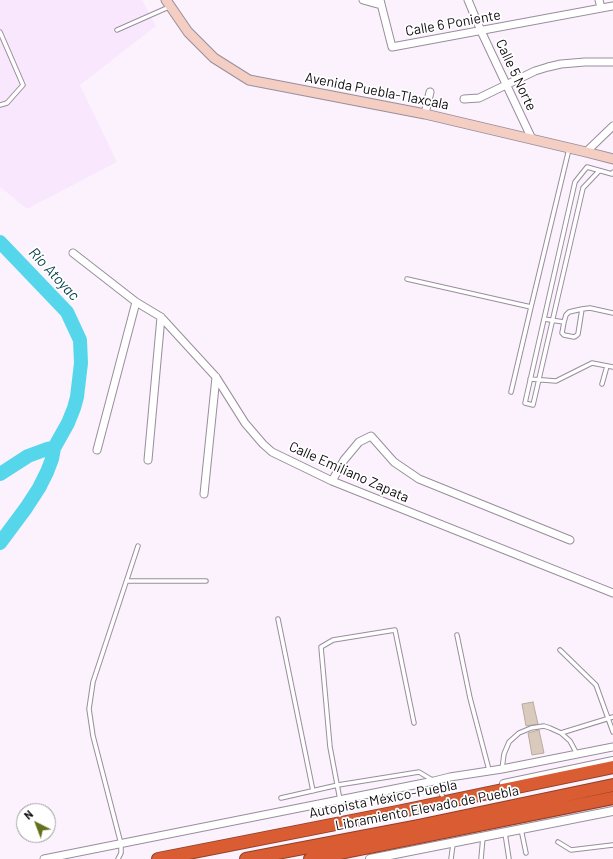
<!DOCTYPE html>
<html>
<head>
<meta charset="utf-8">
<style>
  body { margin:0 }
  #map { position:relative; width:613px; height:859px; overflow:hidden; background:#fbf2fe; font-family:Barlow,sans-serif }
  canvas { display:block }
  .north { position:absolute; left:16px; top:803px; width:40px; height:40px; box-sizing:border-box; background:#fff; border:1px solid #9f9d9f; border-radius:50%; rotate:318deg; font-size:11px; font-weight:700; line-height:16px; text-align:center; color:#0e0a0f }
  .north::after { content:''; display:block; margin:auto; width:14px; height:18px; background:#64701b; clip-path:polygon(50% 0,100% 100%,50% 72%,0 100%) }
</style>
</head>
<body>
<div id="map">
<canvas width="613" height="859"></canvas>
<div class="north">N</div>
</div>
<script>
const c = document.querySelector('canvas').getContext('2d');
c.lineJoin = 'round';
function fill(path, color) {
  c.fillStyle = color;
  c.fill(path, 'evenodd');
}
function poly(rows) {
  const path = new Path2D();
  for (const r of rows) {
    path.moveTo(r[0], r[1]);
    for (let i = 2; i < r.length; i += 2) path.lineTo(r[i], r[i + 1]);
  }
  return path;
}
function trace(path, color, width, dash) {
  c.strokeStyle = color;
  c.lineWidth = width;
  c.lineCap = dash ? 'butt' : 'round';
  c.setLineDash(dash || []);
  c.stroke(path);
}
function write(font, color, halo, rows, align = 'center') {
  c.font = font + ' Barlow,sans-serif';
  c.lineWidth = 3.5;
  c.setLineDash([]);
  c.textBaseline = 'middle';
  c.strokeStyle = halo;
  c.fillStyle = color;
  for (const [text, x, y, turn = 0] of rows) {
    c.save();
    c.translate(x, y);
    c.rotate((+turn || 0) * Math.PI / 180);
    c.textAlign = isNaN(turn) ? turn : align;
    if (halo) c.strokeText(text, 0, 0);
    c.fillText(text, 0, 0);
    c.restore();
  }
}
const built = poly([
  [0,0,142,0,156,26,80,85,117,162,27,209,0,187]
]);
const river = poly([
  [0,242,67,312,80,340,81,363,77,397,74,408,68,423,54,448,52,459,47,472,39,488,26,508,0,543],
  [0,474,28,456,47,449,54,448]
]);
const building = poly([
  [533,702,538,724,526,726,522,704,533,702],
  [539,730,544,753,532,755,528,733,539,730]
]);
const service = poly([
  [117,30,169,7],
  [0,32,23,85,7,103,0,105],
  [599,171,583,188,533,405,525,403,575,182,587,167,612,174,613,172],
  [407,279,531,307,569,149],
  [544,319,564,322,566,315,569,312,582,309,590,308,613,313],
  [564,322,562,333,564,335,574,337,576,336,578,334,582,309],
  [530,379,556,381,592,363,613,367],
  [602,384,607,366],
  [511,392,531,307],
  [127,581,206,581],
  [278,619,313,791],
  [457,635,470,698,489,770],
  [560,650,596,685,613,732],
  [561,733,613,717],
  [502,769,504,754,509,742,519,733,531,728,544,726,550,728,561,733,570,741,577,754],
  [281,798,338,785,419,772,434,781,443,797],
  [340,800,330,747,321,647,333,640,395,630,414,723],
  [521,829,526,853],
  [505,833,509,859],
  [558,842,571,850,613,845],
  [118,859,121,853,121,844,93,736,89,709,93,682,138,546],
  [451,859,453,844],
  [481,859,483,837]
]);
const minor = poly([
  [363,0,381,5],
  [380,0,392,47,613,6],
  [468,0,481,31,532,139],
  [599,0,601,8],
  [464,99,479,98,535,71,548,67,561,64,585,62,613,62],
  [425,114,430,92],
  [586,152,613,126],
  [73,253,136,302,161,317,216,377,245,423,263,444,272,452,332,481,613,593],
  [97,450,136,302],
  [148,460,161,317],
  [332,481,344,460,359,442,371,436,394,462,419,479,570,540],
  [204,494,216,377],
  [44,859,434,781,450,777,502,769,613,747]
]);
const tertiary = poly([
  [504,784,613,761],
  [370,859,613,811]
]);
const secondary = poly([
  [166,0,188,32,214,58,249,80,425,114,586,152,613,159]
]);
const motorway = poly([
  [158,859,397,812,613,767],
  [246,859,419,826,613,785],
  [310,859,613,798]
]);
const streetNames = [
  ["Calle 6 Poniente",453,23,-10],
  ["Calle 5 Norte",516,75,65],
  ["Avenida Puebla-Tlaxcala",377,91,11],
  ["Calle Emiliano Zapata",349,472,24],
  ["Autopista México-Puebla",383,799,-11],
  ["Libramiento Elevado de Puebla",427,808,-11]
];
const waterNames = [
  ["Río Atoyac",54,274,47]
];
fill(built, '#f9e8fd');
trace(river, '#56d6eb', 14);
fill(building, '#dacabe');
trace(building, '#b9aa9e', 1);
trace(service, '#998e9c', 5.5);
trace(minor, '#998e9c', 9);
trace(tertiary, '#998e9c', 10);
trace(secondary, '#998e9c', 11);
trace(motorway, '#923f26', 14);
trace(service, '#fff', 3.5);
trace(minor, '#fff', 7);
trace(tertiary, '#fff', 8);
trace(secondary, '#f4cec2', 9);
trace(motorway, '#d95c33', 12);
write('14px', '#0e0a0f', '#fff', streetNames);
write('italic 15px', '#003e47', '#fff', waterNames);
</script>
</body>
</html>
